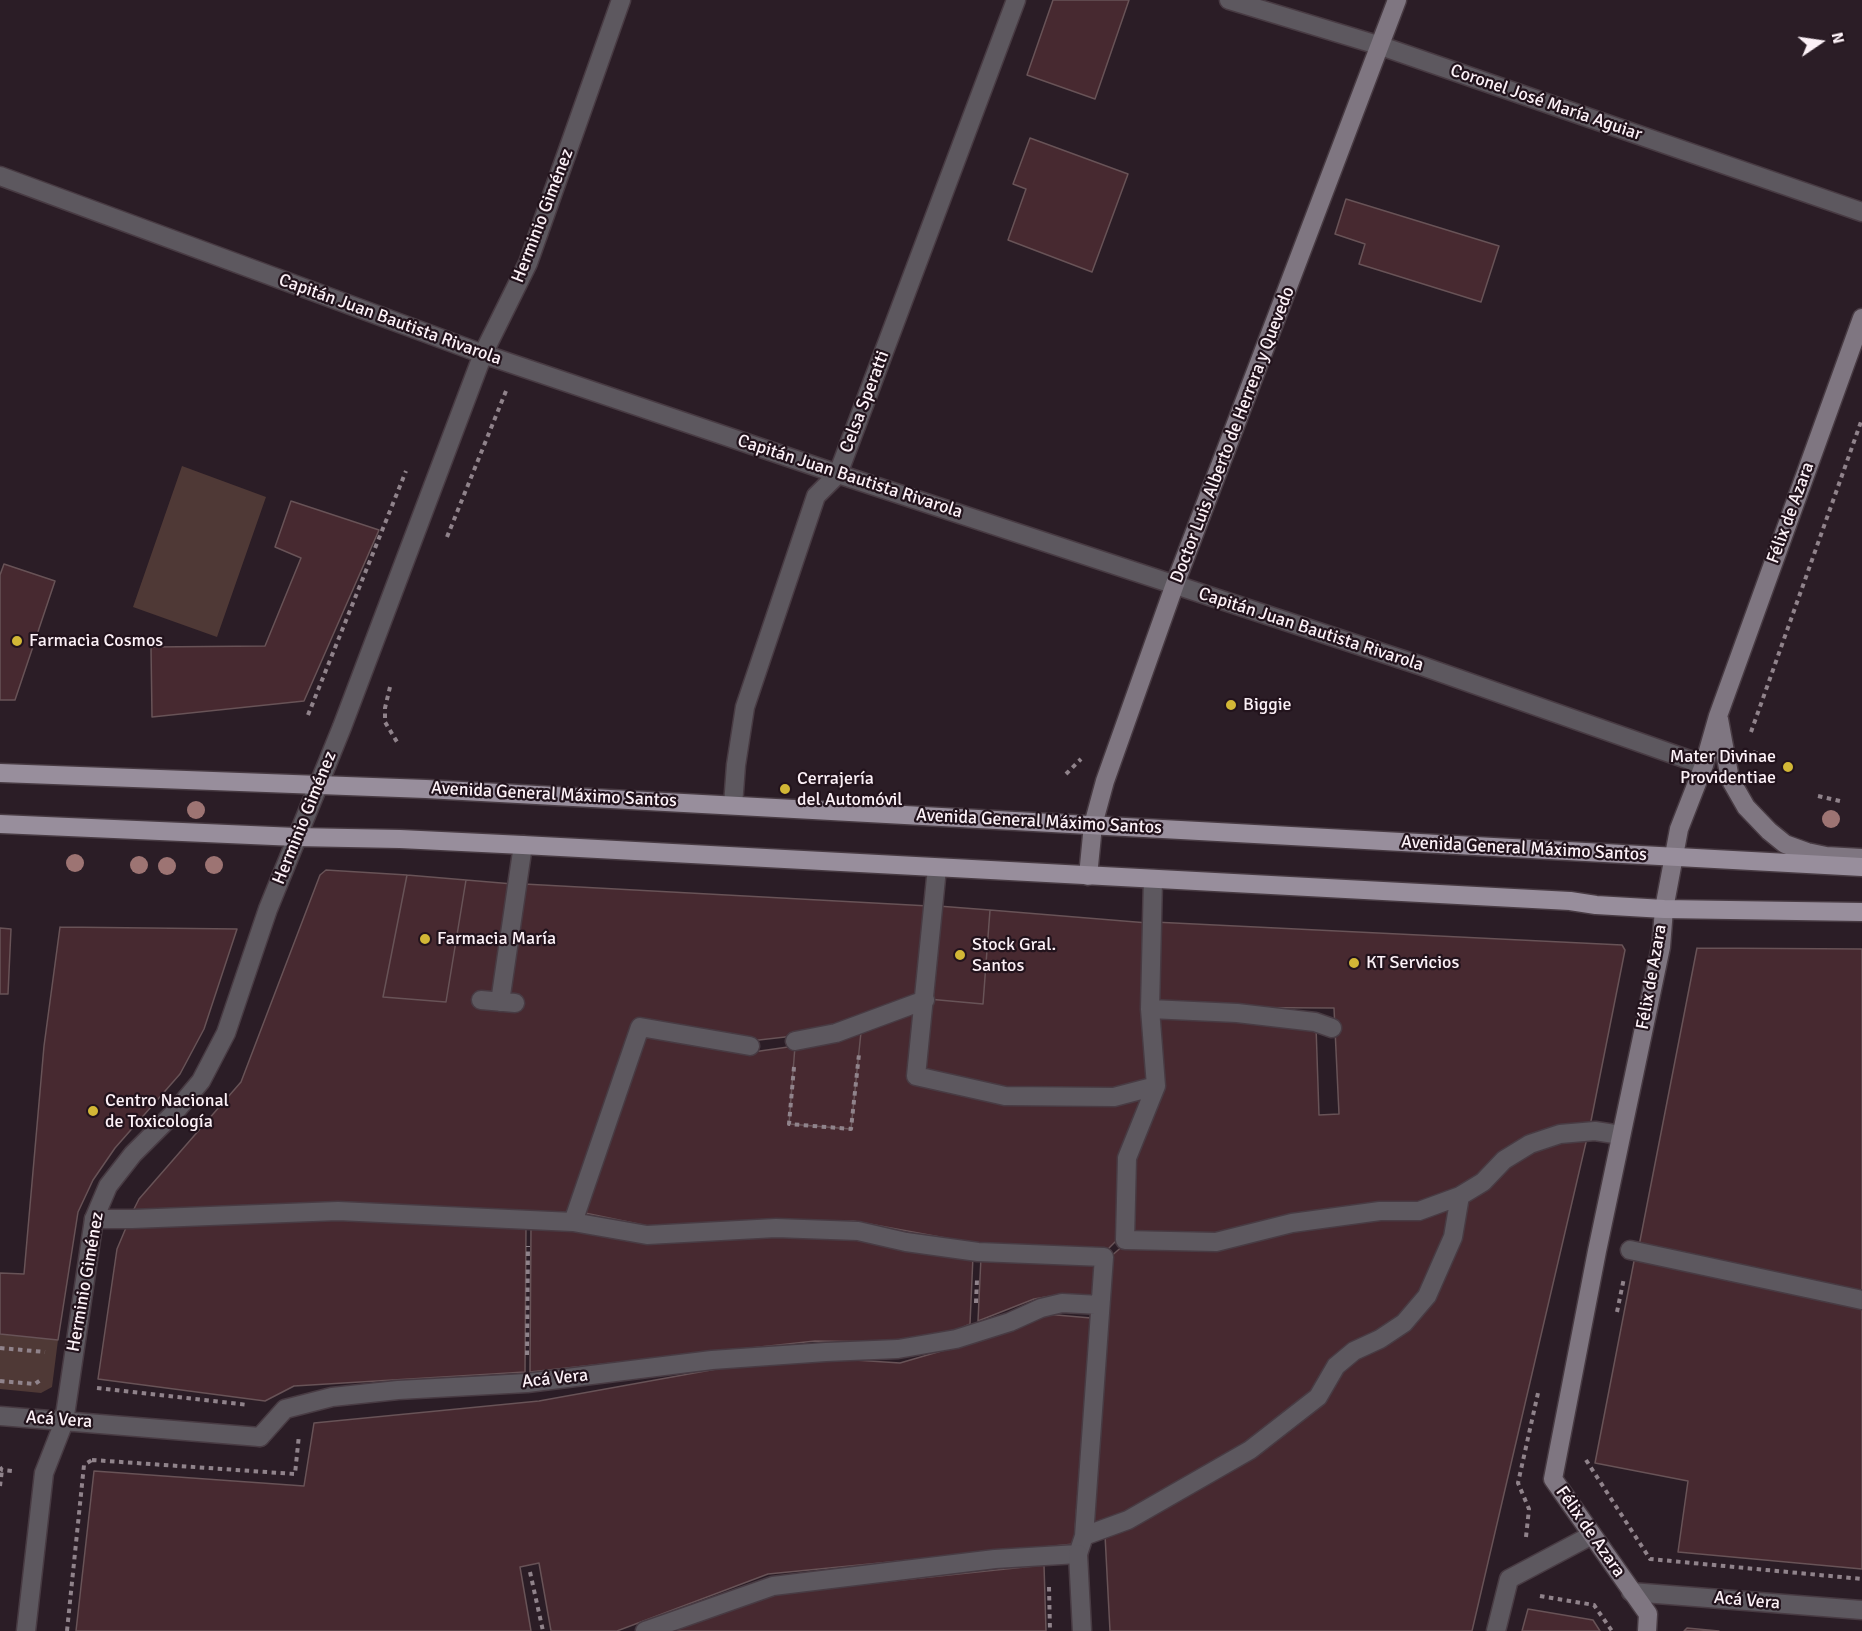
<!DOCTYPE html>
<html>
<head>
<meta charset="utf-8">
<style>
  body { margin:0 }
  #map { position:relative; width:1862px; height:1631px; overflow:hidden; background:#2b1d26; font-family:Signika,sans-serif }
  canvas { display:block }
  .north { position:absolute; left:1790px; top:12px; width:60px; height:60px; -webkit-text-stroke:4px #22131c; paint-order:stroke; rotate:77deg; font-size:16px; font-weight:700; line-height:24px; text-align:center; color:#fcf1f7 }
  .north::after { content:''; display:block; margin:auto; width:21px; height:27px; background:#fcf1f7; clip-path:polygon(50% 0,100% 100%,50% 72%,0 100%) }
</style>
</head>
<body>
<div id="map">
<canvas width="1862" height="1631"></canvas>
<div class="north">N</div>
</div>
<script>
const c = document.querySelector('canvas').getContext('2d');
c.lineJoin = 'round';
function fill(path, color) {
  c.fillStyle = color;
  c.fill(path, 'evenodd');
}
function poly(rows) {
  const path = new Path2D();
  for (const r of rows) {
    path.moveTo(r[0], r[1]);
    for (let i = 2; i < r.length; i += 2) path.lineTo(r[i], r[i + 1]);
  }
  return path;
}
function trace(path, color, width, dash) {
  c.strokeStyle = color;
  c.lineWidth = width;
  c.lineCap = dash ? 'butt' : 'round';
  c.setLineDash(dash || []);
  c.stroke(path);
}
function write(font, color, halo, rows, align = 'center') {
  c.font = font + ' Signika,sans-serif';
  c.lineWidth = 4.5;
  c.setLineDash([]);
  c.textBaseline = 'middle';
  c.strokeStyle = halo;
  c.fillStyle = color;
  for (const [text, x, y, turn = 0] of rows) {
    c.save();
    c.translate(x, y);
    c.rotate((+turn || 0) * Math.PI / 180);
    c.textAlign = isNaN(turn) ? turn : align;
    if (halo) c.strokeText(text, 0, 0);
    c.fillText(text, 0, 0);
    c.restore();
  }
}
const green = poly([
  [182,466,266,497,217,637,133,607],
  [0,1334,58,1340,52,1387,41,1393,0,1389]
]);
const building = poly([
  [1053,0,1129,0,1095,99,1027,75,1053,0],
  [1030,138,1128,174,1092,272,1008,240,1026,189,1013,184,1030,138],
  [1346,199,1499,246,1481,302,1359,264,1365,244,1335,234,1346,199],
  [291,501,379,530,304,701,152,717,151,647,265,646,301,558,275,547,291,501],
  [4,564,55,581,15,700,0,700,0,575,4,564],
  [326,870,407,875,383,997,446,1002,466,880,513,884,496,995,518,1009,521,996,508,995,524,884,929,906,920,997,834,1029,794,1036,750,1041,637,1022,570,1217,131,1215,139,1199,241,1082,320,875,326,870],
  [407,875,466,880,446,1002,383,997,407,875],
  [938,906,990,910,983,1004,928,999,938,906],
  [990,910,1148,923,1153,1083,1114,1093,1005,1092,920,1074,928,999,983,1004,990,910],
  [1154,922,1622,945,1625,950,1590,1126,1418,1207,1215,1238,1129,1236,1131,1159,1160,1086,1153,1011,1316,1026,1319,1115,1339,1114,1334,1008,1153,1007,1154,922],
  [60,927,237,929,204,1029,180,1074,115,1148,93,1180,78,1212,58,1340,0,1334,0,1273,24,1274,44,1046,60,927],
  [0,928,11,929,8,994,0,994,0,928],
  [1697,948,1862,949,1862,1293,1639,1246,1697,948],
  [917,1009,909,1082,1004,1102,1150,1092,1120,1237,1103,1254,978,1244,853,1221,648,1226,585,1213,643,1031,753,1052,795,1046,789,1124,851,1129,861,1032,917,1009],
  [861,1032,851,1129,789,1124,795,1046,861,1032],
  [1587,1138,1472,1631,1110,1631,1105,1535,1253,1456,1357,1356,1408,1328,1466,1200,1508,1166,1533,1149,1562,1140,1587,1138],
  [1455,1203,1450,1237,1424,1293,1378,1335,1248,1447,1126,1517,1089,1529,1108,1259,1126,1243,1420,1215,1455,1203],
  [344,1216,526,1225,525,1372,294,1386,265,1401,98,1379,117,1249,128,1223,344,1216],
  [531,1225,855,1238,973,1256,970,1324,959,1329,896,1342,815,1341,530,1372,531,1225],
  [1635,1256,1862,1304,1862,1569,1678,1552,1688,1481,1595,1463,1635,1256],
  [981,1257,1099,1262,1095,1299,1057,1295,1034,1299,978,1321,981,1257],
  [1045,1314,1091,1318,1074,1544,768,1574,617,1631,551,1631,539,1563,520,1567,531,1631,76,1631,94,1471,304,1486,314,1423,539,1401,722,1368,839,1359,900,1363,979,1340,1045,1314],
  [1044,1565,1046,1631,673,1631,777,1593,1044,1565],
  [1528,1609,1593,1620,1600,1631,1522,1631,1528,1609],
  [1687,1628,1719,1631,1684,1631,1687,1628]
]);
const path = poly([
  [447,537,506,391],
  [390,687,385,708,385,722,397,742],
  [308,715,406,471],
  [1751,732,1862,419],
  [1753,752,1764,756],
  [1066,774,1081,759],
  [1818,796,1840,801],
  [794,1067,789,1124,851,1129,859,1054],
  [976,1303,977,1280],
  [1617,1312,1624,1278],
  [0,1348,45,1352],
  [527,1355,528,1246],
  [0,1381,35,1384,42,1379],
  [97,1388,248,1405],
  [92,1460,295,1474,299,1435],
  [1586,1460,1650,1559,1862,1579],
  [0,1467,2,1470,12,1471],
  [0,1486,2,1470],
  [1526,1537,1529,1509,1518,1483,1538,1393],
  [530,1572,543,1631],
  [1049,1587,1050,1631],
  [1540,1596,1594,1605,1612,1631],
  [67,1631,84,1465,92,1460]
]);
const lane = poly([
  [937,868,916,1076,1005,1096,1114,1097,1156,1086],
  [1153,879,1150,1009,1156,1086,1127,1158,1125,1240,1216,1242,1292,1223,1380,1211,1419,1211,1460,1196,1483,1182,1504,1160,1530,1144,1560,1134,1595,1131,1621,1135],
  [481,1000,515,1003],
  [500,1002,523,845],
  [1150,1009,1237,1013,1315,1022,1332,1028],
  [795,1041,836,1033,925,1000],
  [94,1219,132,1219,338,1211,573,1222,647,1235,776,1228,858,1231,906,1242,978,1252,1104,1257,1084,1536,1078,1554,995,1559,773,1586,645,1631],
  [573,1222,640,1027,750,1046],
  [1630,1250,1862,1300],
  [260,1437,285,1409,332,1397,398,1390,527,1383,712,1360,826,1352,898,1349,956,1339,1010,1322,1041,1308,1062,1303,1100,1305],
  [1084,1536,1128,1520,1250,1450,1318,1397,1336,1366,1354,1351,1380,1339,1404,1323,1427,1296,1453,1237,1460,1196],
  [1496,1631,1509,1579,1592,1535]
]);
const street = poly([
  [1229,0,1381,46,1862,212],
  [0,176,483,354,838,474,1422,666,1704,765],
  [733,805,736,765,745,707,816,496,838,474,1016,0],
  [0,1416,260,1437],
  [1078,1554,1082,1631],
  [1631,1592,1862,1610],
  [26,1631,44,1473,64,1422,94,1219,108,1186,133,1154,175,1112,201,1081,226,1033,268,909,342,727,483,354,528,263,621,0]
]);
const secondary = poly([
  [1719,719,1730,779,1746,807,1769,831,1785,844,1807,852,1826,856,1862,858],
  [1088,876,1093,825,1105,781,1175,584,1397,0],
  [1647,1631,1648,1614,1553,1479,1597,1251,1661,947,1664,909,1679,829,1704,765,1718,716,1862,318]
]);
const primary = poly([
  [0,773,426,789,1862,867],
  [0,824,296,837,400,839,523,845,1570,901,1596,905,1664,909,1862,912]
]);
const trees = [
  [196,810],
  [1831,819],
  [75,863],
  [139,865],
  [214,865],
  [167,866]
];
const markers = [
  [17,641,6,"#d2b736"],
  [1231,705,6,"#d2b736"],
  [1788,767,6,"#d2b736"],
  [785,789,6,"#d2b736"],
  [425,939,6,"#d2b736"],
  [960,955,6,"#d2b736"],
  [1354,963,6,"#d2b736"],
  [93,1111,6,"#d2b736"]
];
const streetNames = [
  ["Coronel José María Aguiar",1546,103,19],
  ["Herminio Giménez",543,216,-69],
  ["Capitán Juan Bautista Rivarola",390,320,20],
  ["Celsa Speratti",865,402,-69],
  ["Doctor Luis Alberto de Herrera y Quevedo",1233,435,-69],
  ["Capitán Juan Bautista Rivarola",850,477,18],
  ["Félix de Azara",1791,513,-70],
  ["Capitán Juan Bautista Rivarola",1311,630,18],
  ["Avenida General Máximo Santos",554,795,3],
  ["Herminio Giménez",305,818,-68],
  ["Avenida General Máximo Santos",1039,822,3],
  ["Avenida General Máximo Santos",1524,849,3],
  ["Félix de Azara",1652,977,-80],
  ["Herminio Giménez",86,1282,-80],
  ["Acá Vera",555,1379,-6],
  ["Acá Vera",59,1420,4],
  ["Félix de Azara",1590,1532,55],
  ["Acá Vera",1747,1601,5]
];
const poiNames = [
  ["Farmacia Cosmos",29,641],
  ["Biggie",1243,705],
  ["Mater Divinae",1776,757,"right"],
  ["Providentiae",1776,778,"right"],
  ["Cerrajería",797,779],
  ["del Automóvil",797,800],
  ["Farmacia María",437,939],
  ["Stock Gral.",972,945],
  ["Santos",972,966],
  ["KT Servicios",1366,963],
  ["Centro Nacional",105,1101],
  ["de Toxicología",105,1122]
];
fill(green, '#4f3936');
fill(building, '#472930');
trace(building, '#685357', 1.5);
trace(lane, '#483b43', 21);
trace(street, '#483b43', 21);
trace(secondary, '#483b43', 21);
trace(primary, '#483b43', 21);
trace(path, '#90838b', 4, [4.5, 4.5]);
trace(lane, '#5d585f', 18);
trace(street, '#5d585f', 18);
trace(secondary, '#7f7681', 18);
trace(primary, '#988e9c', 18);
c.fillStyle = '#9d7473';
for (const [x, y] of trees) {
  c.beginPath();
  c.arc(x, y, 9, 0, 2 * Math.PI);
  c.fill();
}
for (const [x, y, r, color] of markers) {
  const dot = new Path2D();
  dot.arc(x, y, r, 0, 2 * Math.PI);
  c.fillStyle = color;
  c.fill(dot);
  trace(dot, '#22131c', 2);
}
write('18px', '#fcf1f7', '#22131c', streetNames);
write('18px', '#fcf1f7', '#22131c', poiNames, 'left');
</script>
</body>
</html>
